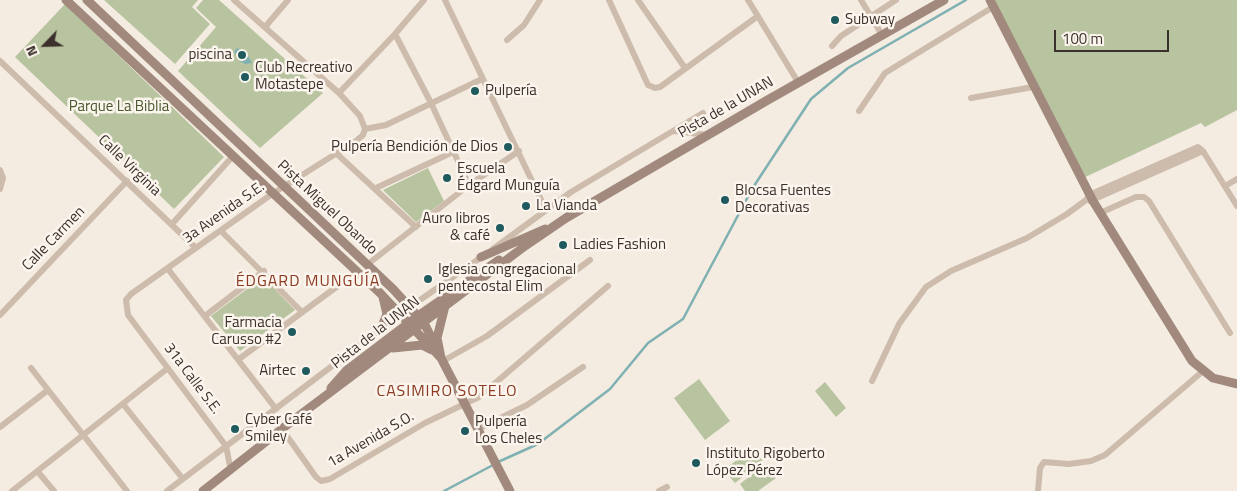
<!DOCTYPE html>
<html>
<head>
<meta charset="utf-8">
<style>
  body { margin:0 }
  #map { position:relative; width:1237px; height:491px; overflow:hidden; background:#f4ebe1; font-family:"Titillium Web",sans-serif }
  canvas { display:block }
  .north { position:absolute; left:20px; top:20px; width:50px; height:50px; -webkit-text-stroke:4px #fbf5ee; paint-order:stroke; rotate:246deg; font-size:14px; font-weight:700; line-height:20px; text-align:center; color:#3b302b }
  .north::after { content:''; display:block; margin:auto; width:18px; height:22px; background:#3b302b; clip-path:polygon(50% 0,100% 100%,50% 72%,0 100%) }
  .scale { position:absolute; left:1054px; top:30px; width:115px; height:22px; box-sizing:border-box; border:2px solid #3b302b; border-top:0; padding-left:6px; font-size:15px; line-height:18px; white-space:nowrap; color:#3b302b; -webkit-text-stroke:4px #fbf5ee; paint-order:stroke }
</style>
</head>
<body>
<div id="map">
<canvas width="1237" height="491"></canvas>
<div class="north">N</div>
<div class="scale">100 m</div>
</div>
<script>
const c = document.querySelector('canvas').getContext('2d');
c.lineJoin = 'round';
function fill(path, color) {
  c.fillStyle = color;
  c.fill(path, 'evenodd');
}
function poly(rows) {
  const path = new Path2D();
  for (const r of rows) {
    path.moveTo(r[0], r[1]);
    for (let i = 2; i < r.length; i += 2) path.lineTo(r[i], r[i + 1]);
  }
  return path;
}
function trace(path, color, width, dash) {
  c.strokeStyle = color;
  c.lineWidth = width;
  c.lineCap = dash ? 'butt' : 'round';
  c.setLineDash(dash || []);
  c.stroke(path);
}
function write(font, color, halo, rows, align = 'center') {
  c.font = font + ' "Titillium Web",sans-serif';
  c.lineWidth = 5;
  c.setLineDash([]);
  c.textBaseline = 'middle';
  c.strokeStyle = halo;
  c.fillStyle = color;
  for (const [text, x, y, turn = 0] of rows) {
    c.save();
    c.translate(x, y);
    c.rotate((+turn || 0) * Math.PI / 180);
    c.textAlign = isNaN(turn) ? turn : align;
    if (halo) c.strokeText(text, 0, 0);
    c.fillText(text, 0, 0);
    c.restore();
  }
}
const green = poly([
  [104,0,198,0,192,7,210,24,175,64],
  [203,0,219,0,323,93,260,148,178,71,216,27,196,8],
  [990,0,1237,0,1237,110,1205,127,1201,123,1081,179],
  [65,4,224,157,174,209,15,57],
  [428,168,444,201,416,222,383,190],
  [263,277,295,310,240,351,211,316],
  [699,379,730,421,705,440,674,398],
  [825,382,846,408,836,417,815,391],
  [752,448,763,461,735,483,724,470],
  [765,464,776,478,758,491,745,491,740,484]
]);
const water = poly([
  [237,48,246,52,252,63,245,64,240,61,234,52]
]);
const stream = poly([
  [498,462,538,444,610,389,648,343,683,319,752,189,811,99,848,68,966,0],
  [444,491,493,465]
]);
const street = poly([
  [234,0,339,93,360,116,365,129],
  [445,0,546,210],
  [609,0,648,85,655,88,660,87,758,16],
  [638,0,685,68],
  [748,0,798,82],
  [861,0,882,35],
  [265,27,288,0],
  [395,34,431,103,469,185],
  [507,40,524,25,540,0],
  [832,46,841,36,896,0],
  [0,61,196,248],
  [339,93,395,34,424,0],
  [971,98,1033,87],
  [859,111,885,73,993,7],
  [365,129,386,125,482,79],
  [673,131,708,135],
  [337,154,416,227],
  [0,170,3,178,0,189],
  [1225,186,1237,179],
  [376,188,453,152],
  [1090,201,1203,151],
  [1100,213,1136,197,1144,197,1149,201,1230,333],
  [172,224,233,156],
  [221,231,302,312],
  [493,249,571,192,703,113],
  [368,264,469,185,519,151],
  [168,269,276,409],
  [0,315,127,181],
  [205,316,264,271],
  [239,359,358,271],
  [443,361,487,336,590,260],
  [31,368,127,491],
  [872,381,899,324,926,287,951,271,1027,238,1067,214,1086,200,1089,195,1198,147,1203,151,1237,206],
  [123,404,183,479],
  [0,427,48,390],
  [282,429,316,477,321,481,330,479,425,423,479,397,608,286],
  [478,429,527,405,583,367],
  [231,471,226,446,128,315,126,300,131,294,272,194,356,141,363,135,365,129],
  [38,472,54,491],
  [12,491,168,368],
  [167,491,410,307,483,256],
  [659,491,667,487],
  [1038,491,1040,468,1044,462,1069,464,1091,461,1105,455,1203,371]
]);
const secondary = poly([
  [66,0,380,293,441,358],
  [87,0,393,289,424,323,437,349],
  [990,0,1093,201,1192,361,1213,378,1237,384],
  [481,257,545,229],
  [445,306,437,338,441,358,510,491],
  [381,329,387,314,383,297],
  [393,348,422,345,432,350],
  [331,388,347,370,418,316,499,260],
  [203,491,292,421,525,246,566,218,766,101,944,0]
]);
const markers = [
  [835,20,5,"#1f5a5e"],
  [242,55,5,"#1f5a5e"],
  [245,77,5,"#1f5a5e"],
  [475,91,5,"#1f5a5e"],
  [508,147,5,"#1f5a5e"],
  [447,178,5,"#1f5a5e"],
  [725,200,5,"#1f5a5e"],
  [526,206,5,"#1f5a5e"],
  [500,228,5,"#1f5a5e"],
  [563,245,5,"#1f5a5e"],
  [428,279,5,"#1f5a5e"],
  [292,332,5,"#1f5a5e"],
  [306,371,5,"#1f5a5e"],
  [235,429,5,"#1f5a5e"],
  [465,431,5,"#1f5a5e"],
  [696,463,5,"#1f5a5e"]
];
const poiNames = [
  ["Subway",845,20],
  ["piscina",232,55,"right"],
  ["Club Recreativo",255,68],
  ["Motastepe",255,85],
  ["Pulpería",485,91],
  ["Pulpería Bendición de Dios",498,147,"right"],
  ["Escuela",457,169],
  ["Édgard Munguía",457,186],
  ["Blocsa Fuentes",735,191],
  ["Decorativas",735,208],
  ["La Vianda",536,206],
  ["Auro libros",490,219,"right"],
  ["& café",490,236,"right"],
  ["Ladies Fashion",573,245],
  ["Iglesia congregacional",438,270],
  ["pentecostal Elim",438,287],
  ["Farmacia",282,323,"right"],
  ["Carusso #2",282,340,"right"],
  ["Airtec",296,371,"right"],
  ["Cyber Café",245,420],
  ["Smiley",245,437],
  ["Pulpería",475,422],
  ["Los Cheles",475,439],
  ["Instituto Rigoberto",706,454],
  ["López Pérez",706,471]
];
const parkNames = [
  ["Parque La Biblia",119,107]
];
const streetNames = [
  ["Pista de la UNAN",726,108,-30],
  ["Calle Virginia",129,166,44],
  ["Pista Miguel Obando",327,208,43],
  ["3a Avenida S.E.",224,213,-35],
  ["Calle Carmen",54,239,-46],
  ["Pista de la UNAN",376,333,-38],
  ["31a Calle S.E.",192,379,53],
  ["1a Avenida S.O.",371,440,-30]
];
const neighbourhoodNames = [
  ["ÉDGARD MUNGUÍA",308,282],
  ["CASIMIRO SOTELO",447,392]
];
fill(green, '#b8c4a0');
fill(water, '#7fb0b2');
trace(stream, '#7fb0b2', 2.5);
trace(street, '#cdbbac', 6);
trace(secondary, '#a18a7d', 9);
for (const [x, y, r, color] of markers) {
  const dot = new Path2D();
  dot.arc(x, y, r, 0, 2 * Math.PI);
  c.fillStyle = color;
  c.fill(dot);
  trace(dot, '#fbf5ee', 2);
}
write('15px', '#3b302b', '#fbf5ee', poiNames, 'left');
write('15px', '#4a5a2e', '#fbf5ee', parkNames);
write('15px', '#3b302b', '#fbf5ee', streetNames);
c.letterSpacing = '1px';
write('16px', '#8c3b22', '#fbf5ee', neighbourhoodNames);
c.letterSpacing = '0px';
</script>
</body>
</html>
